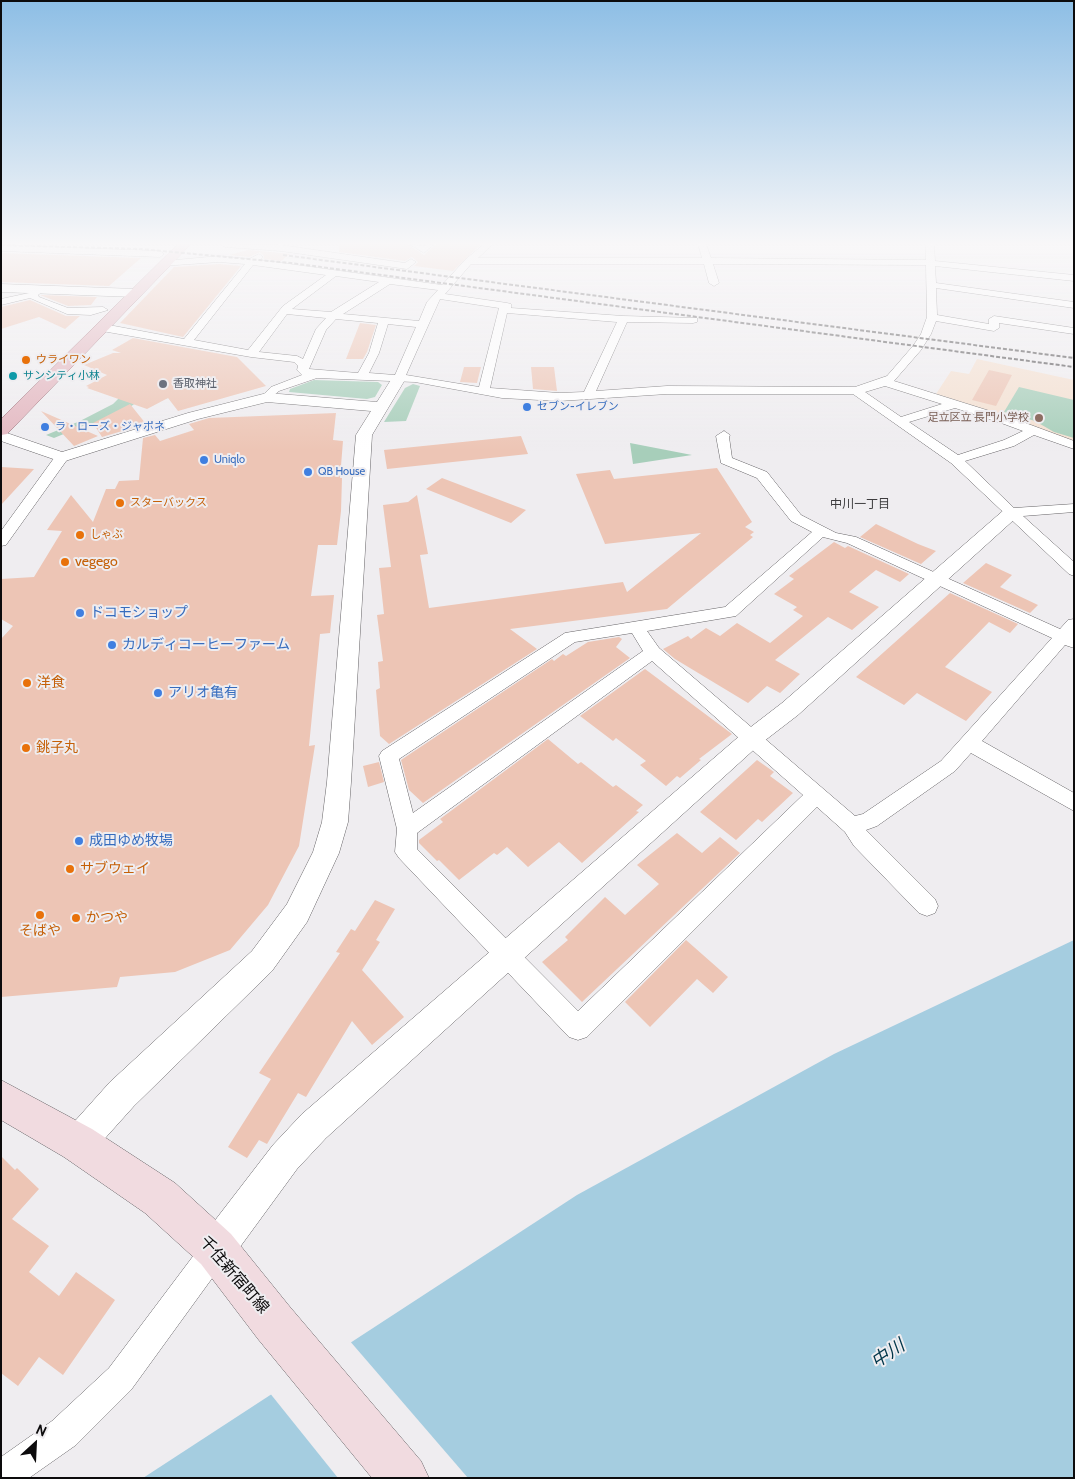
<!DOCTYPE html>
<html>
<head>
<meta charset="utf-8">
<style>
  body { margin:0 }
  #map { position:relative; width:1075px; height:1479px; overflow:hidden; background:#efedf0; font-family:Cabin,sans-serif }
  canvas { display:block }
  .frame { position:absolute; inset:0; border:2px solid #0c0b0c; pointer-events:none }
  .north { position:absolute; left:10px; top:1419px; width:50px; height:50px; -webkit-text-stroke:4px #efedf0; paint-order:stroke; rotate:25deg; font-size:14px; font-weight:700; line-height:20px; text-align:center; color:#0c0b0c }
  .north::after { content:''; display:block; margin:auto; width:18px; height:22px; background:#0c0b0c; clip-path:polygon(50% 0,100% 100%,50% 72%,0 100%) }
</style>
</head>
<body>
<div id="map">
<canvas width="1075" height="1479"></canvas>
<div class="frame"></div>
<div class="north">N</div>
</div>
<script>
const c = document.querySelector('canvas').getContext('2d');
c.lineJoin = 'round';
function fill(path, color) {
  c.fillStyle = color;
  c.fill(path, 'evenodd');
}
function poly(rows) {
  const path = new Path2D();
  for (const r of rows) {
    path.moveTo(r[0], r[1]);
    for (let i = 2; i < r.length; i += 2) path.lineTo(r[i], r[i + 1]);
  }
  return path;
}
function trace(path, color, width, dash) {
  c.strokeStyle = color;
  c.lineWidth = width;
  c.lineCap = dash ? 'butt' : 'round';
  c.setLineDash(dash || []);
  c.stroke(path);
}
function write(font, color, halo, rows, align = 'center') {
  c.font = font + ' Cabin,"Noto Sans JP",sans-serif';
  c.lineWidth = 4;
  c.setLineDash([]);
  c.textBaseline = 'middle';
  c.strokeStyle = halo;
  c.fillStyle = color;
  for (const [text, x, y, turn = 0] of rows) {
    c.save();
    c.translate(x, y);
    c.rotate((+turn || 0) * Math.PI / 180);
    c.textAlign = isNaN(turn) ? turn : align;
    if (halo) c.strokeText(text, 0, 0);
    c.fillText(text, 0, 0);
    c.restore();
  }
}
const education = poly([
  [977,359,1074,380,1074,442,936,394,951,371,969,374]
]);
const green = poly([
  [314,380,378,382,382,385,375,397,367,399,289,392,290,389],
  [413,384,420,386,406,421,384,422,405,388],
  [1019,387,1074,400,1074,438,1054,432,1035,421,1004,412],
  [119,398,168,398,148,404,137,402,105,425,88,424,54,438,46,435,80,421,113,404],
  [630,443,692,455,633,464]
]);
const water = poly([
  [1074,940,1074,1478,143,1478,577,1195,834,1054]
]);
const pier = poly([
  [349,1340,468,1478,338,1478,269,1392]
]);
const building = poly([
  [339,244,407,244,424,255,436,244,481,244,453,271,414,266,418,262,412,257,405,261,339,252],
  [248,250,281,253,290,254,281,261,264,259,264,256,260,252,249,257,229,255],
  [1,253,141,258,109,286,1,282],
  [219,264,241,266,183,337,120,323,174,267],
  [40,295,41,295,97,297,91,305,68,306],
  [30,300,66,316,80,316,65,329,39,317,1,329,1,307],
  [360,323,376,325,367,352,363,359,346,359],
  [133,338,237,357,266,386,178,411,168,398,147,409,87,388,89,387,86,386,107,375,84,365,113,353,121,353,112,350],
  [464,367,481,367,477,383,460,382],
  [531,367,554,367,557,391,533,389],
  [989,370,1012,375,996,406,972,400],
  [130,404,146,424,102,437,93,423],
  [41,411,98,436,74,446],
  [336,413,333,440,343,441,340,478,342,478,341,511,337,545,318,545,311,596,334,595,330,633,320,634,309,746,315,745,299,846,268,905,230,950,175,972,120,977,117,987,1,997,1,639,13,626,1,619,1,579,34,577,62,531,47,530,71,495,93,522,106,489,115,489,119,481,139,480,143,438,155,435,160,441,194,430,189,424,209,418],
  [521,436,528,454,387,469,384,450],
  [1,467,34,469,1,505],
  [717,468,752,522,745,527,754,532,750,535,753,537,667,609,510,629,537,649,389,744,380,736,376,690,380,688,378,662,383,661,377,615,384,614,379,568,391,567,383,505,408,502,417,495,428,554,420,555,429,608,623,582,627,592,701,533,605,544,576,474,610,470,614,479],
  [442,478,526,510,511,523,426,489],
  [876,524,918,544,936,551,921,564,860,537],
  [834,542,845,548,848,546,909,574,900,582,876,570,849,592,879,607,852,630,828,617,775,660,800,674,780,693,767,686,748,703,675,659,663,649,688,636,691,639,706,628,720,636,737,623,770,643,803,616,793,610,797,607,774,594,794,579,789,576],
  [986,563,1012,575,1000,587,1038,605,1030,613,963,583],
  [950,593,1018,624,1010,633,989,622,945,667,992,692,966,721,917,693,904,705,856,677],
  [619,637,622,639,616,647,630,658,423,803,409,790,401,760,552,659,554,661,563,654,566,656,588,642],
  [645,669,732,734,699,759,701,760,680,778,677,776,666,786,640,765,646,761,616,738,613,741,580,716],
  [548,739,578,764,581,762,613,787,616,785,643,805,636,811,639,812,582,863,559,842,528,867,507,847,497,855,494,853,459,880,439,860,437,861,419,843,419,840,443,822,440,819],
  [757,760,774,772,770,776,793,793,762,822,758,819,736,840,700,812],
  [379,762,384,782,368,787,363,766],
  [677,833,702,853,720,837,740,853,582,1002,542,962,568,940,565,937,605,897,625,915,659,884,637,865],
  [375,900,395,909,376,940,380,942,362,970,404,1017,372,1045,352,1021,306,1097,298,1093,267,1144,259,1140,247,1158,228,1147,271,1079,259,1073,340,953,336,952,351,929,355,931],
  [686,940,728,977,713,993,697,979,650,1027,625,1002],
  [1,1156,15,1170,17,1168,39,1189,12,1219,49,1246,29,1272,59,1296,76,1272,115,1300,63,1375,39,1357,18,1386,1,1373]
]);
const minor = poly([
  [221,244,281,245,405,263,411,259,416,262,407,269,281,251,225,247,221,244],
  [409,244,423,246,434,244,424,253,409,244],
  [484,244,493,244,478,258,702,258,698,244,706,244,711,258,926,260,926,244,934,244,935,261,1074,275,1074,281,935,266,936,283,1074,302,1074,308,936,288,937,315,989,324,989,319,994,316,1074,328,1074,334,999,323,999,328,994,331,936,321,931,334,921,350,894,381,1012,418,1074,441,1074,449,1034,435,1014,446,965,461,1014,508,1074,504,1074,512,1023,516,1074,562,1074,576,1069,574,951,463,853,394,667,394,559,401,502,398,415,382,317,378,279,391,267,401,261,397,271,387,302,375,297,370,298,366,294,362,251,357,102,331,97,328,102,325,114,326,184,339,245,264,219,262,162,266,160,264,165,261,219,256,249,259,259,254,263,257,260,260,442,285,466,259,484,244],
  [471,264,704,264,709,283,714,286,719,283,713,264,926,265,927,317,921,334,913,346,887,376,855,387,667,386,596,391,627,322,693,323,697,322,697,318,623,316,511,308,511,304,507,303,445,294,471,264],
  [253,265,326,275,283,306,248,350,194,340,253,265],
  [336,276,379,282,331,312,292,309,336,276],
  [390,284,438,290,427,302,419,321,343,314,390,284],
  [440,299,499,308,479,387,406,375,440,299],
  [507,313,617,322,584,392,559,393,490,388,507,313],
  [287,314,326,318,316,329,303,359,297,356,259,352,287,314],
  [336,319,378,323,369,353,358,373,309,369,326,330,336,319],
  [388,324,416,327,395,375,369,373,379,353,388,324],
  [885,386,942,404,901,417,865,392,885,386],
  [955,408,1004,424,1023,431,1004,440,958,455,909,422,955,408],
  [1,245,160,251,164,254,160,257,1,251,1,245],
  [39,287,44,290,38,295,39,297,68,308,103,307,108,310,91,315,67,314,30,298,1,305,1,299,29,293,39,287],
  [724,431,730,435,729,437,732,458,767,472,801,515,836,533,856,537,1060,629,1068,620,1074,619,1074,648,1065,645,982,741,1074,793,1074,811,971,753,955,771,877,826,866,830,935,899,938,906,935,913,927,916,919,913,854,846,845,832,817,807,587,1037,578,1040,569,1037,399,858,395,852,397,829,379,756,382,751,565,633,725,607,812,532,791,521,757,478,721,463,716,436,724,431],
  [823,537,847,543,1052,638,941,761,863,814,855,816,659,648,647,631,736,616,823,537],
  [632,633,643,651,413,813,399,759,575,642,632,633],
  [652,661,803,795,578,1011,417,849,417,833,652,661],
  [62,453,69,457,6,545,1,546,1,531,57,454,62,453],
  [216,1234,226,1239,231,1249,226,1259,131,1390,76,1445,29,1478,1,1478,1,1457,52,1421,109,1368,206,1239,216,1234]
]);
const tertiary = poly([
  [1,284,135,289,141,293,135,297,1,292,1,284],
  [399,374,406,378,372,435,351,782,348,822,339,853,307,922,272,971,134,1106,90,1155,78,1160,66,1155,61,1143,66,1131,110,1082,252,951,287,904,313,852,322,822,327,782,356,435,371,411,267,402,198,419,62,462,1,441,1,431,62,452,188,413,267,393,377,402,394,375,399,374],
  [1011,508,1017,509,1020,513,1017,517,798,715,759,745,326,1138,297,1169,229,1262,216,1267,203,1262,198,1249,203,1236,273,1145,302,1114,743,733,782,703,1005,509,1011,508]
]);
const secondary = poly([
  [1,1080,92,1129,175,1183,231,1234,290,1307,421,1461,429,1478,372,1478,258,1339,201,1264,145,1213,64,1157,1,1120,1,1080]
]);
const primary = poly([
  [178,244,191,244,7,434,1,435,1,419,178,244]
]);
const rail = poly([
  [1,245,141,249,291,263,1074,367],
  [283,255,1074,358]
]);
const markers = [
  [26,360,5,"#e8710a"],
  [13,376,5,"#0f9aa8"],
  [163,384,5,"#6b7280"],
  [527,407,5,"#3f7fe0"],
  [1039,418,5,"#8d6e63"],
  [45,427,5,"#3f7fe0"],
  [204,460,5,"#3f7fe0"],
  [308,472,5,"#3f7fe0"],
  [120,503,5,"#e8710a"],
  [80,535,5,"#e8710a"],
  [65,562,5,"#e8710a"],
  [80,613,5,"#3f7fe0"],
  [112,645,5,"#3f7fe0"],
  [27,683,5,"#e8710a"],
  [158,693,5,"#3f7fe0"],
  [26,748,5,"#e8710a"],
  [79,841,5,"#3f7fe0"],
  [70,869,5,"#e8710a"],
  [40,915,5,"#e8710a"],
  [76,918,5,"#e8710a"]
];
const farFoodnames = [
  ["ウライワン",36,360],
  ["スターバックス",130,503],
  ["しゃぶ",90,535]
];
const farCulturenames = [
  ["サンシティ小林",23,376]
];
const farWorshipnames = [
  ["香取神社",173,384]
];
const farShopnames = [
  ["セブン-イレブン",537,407],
  ["ラ・ローズ・ジャポネ",55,427],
  ["Uniqlo",214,460],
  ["QB House",318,472]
];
const farEducationnames = [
  ["足立区立 長門小学校",1029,418]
];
const farNeighbourhoodnames = [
  ["中川一丁目",860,504]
];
const foodNames = [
  ["vegego",75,562],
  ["洋食",37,683],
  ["銚子丸",36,748],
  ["サブウェイ",80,869],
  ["かつや",86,918],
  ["そばや",40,931,"center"]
];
const shopNames = [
  ["ドコモショップ",90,613],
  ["カルディコーヒーファーム",122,645],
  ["アリオ亀有",168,693],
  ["成田ゆめ牧場",89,841]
];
const nearStreetnames = [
  ["千住新宿町線",234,1275,49]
];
const nearWaternames = [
  ["中川",888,1354,-34]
];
fill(education, '#f4e0d1');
fill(green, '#a7ceba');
fill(water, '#a5cde0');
fill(pier, '#efedf0');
fill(building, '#edc5b5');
trace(minor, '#666467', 1);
trace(tertiary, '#666467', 1);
trace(secondary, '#666467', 1);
trace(primary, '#8b5c66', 1);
fill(minor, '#fff');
fill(tertiary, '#fff');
fill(secondary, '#f1dbe0');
fill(primary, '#e3b7c0');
trace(rail, '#5c5a5c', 2, [4, 2]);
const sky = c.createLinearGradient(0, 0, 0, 451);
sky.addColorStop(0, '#8dbee5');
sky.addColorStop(0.54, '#f8f7f8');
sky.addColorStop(1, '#f8f7f800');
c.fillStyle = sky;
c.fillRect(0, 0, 1075, 451);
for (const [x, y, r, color] of markers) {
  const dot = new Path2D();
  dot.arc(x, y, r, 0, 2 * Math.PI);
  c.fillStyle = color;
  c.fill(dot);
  trace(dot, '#efedf0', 2);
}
write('11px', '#c56008', '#efedf0', farFoodnames, 'left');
write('11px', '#0d838f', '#efedf0', farCulturenames, 'left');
write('11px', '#5b616d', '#efedf0', farWorshipnames, 'left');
write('11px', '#366cbe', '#efedf0', farShopnames, 'left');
write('11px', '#785e54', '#efedf0', farEducationnames, 'right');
write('12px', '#3d3c3e', '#efedf0', farNeighbourhoodnames);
write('14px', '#c56008', '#efedf0', foodNames, 'left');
write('14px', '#366cbe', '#efedf0', shopNames, 'left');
write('16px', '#0c0b0c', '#efedf0', nearStreetnames);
write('italic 18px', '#00364a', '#efedf0', nearWaternames);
</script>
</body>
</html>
